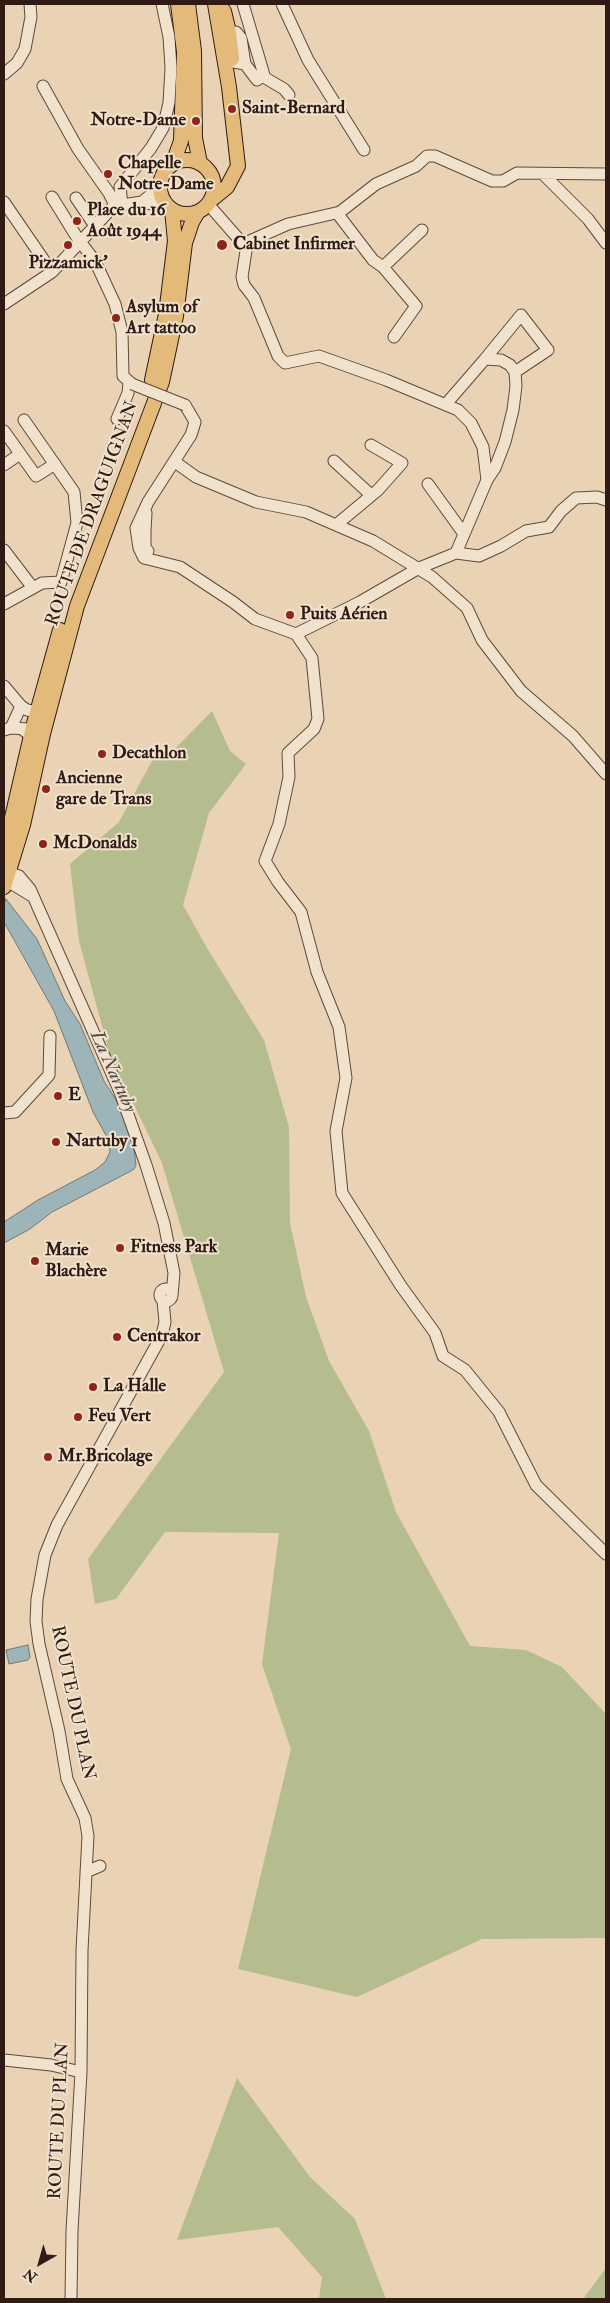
<!DOCTYPE html>
<html>
<head>
<meta charset="utf-8">
<style>
  body { margin:0 }
  #map { position:relative; width:610px; height:2303px; overflow:hidden; background:#e9d3b4; font-family:"IM FELL Double Pica",serif }
  canvas { display:block }
  .frame { position:absolute; inset:0; border:5px solid #2f1b13; pointer-events:none }
  .north { position:absolute; left:15px; top:2238px; width:50px; height:50px; -webkit-text-stroke:4px #f1e2ce; paint-order:stroke; rotate:218deg; font-size:14px; font-weight:700; line-height:20px; text-align:center; color:#2f1b13 }
  .north::after { content:''; display:block; margin:auto; width:18px; height:22px; background:#2f1b13; clip-path:polygon(50% 0,100% 100%,50% 72%,0 100%) }
</style>
</head>
<body>
<div id="map">
<canvas width="610" height="2303"></canvas>
<div class="frame"></div>
<div class="north">N</div>
</div>
<script>
const c = document.querySelector('canvas').getContext('2d');
c.lineJoin = 'round';
function fill(path, color) {
  c.fillStyle = color;
  c.fill(path, 'evenodd');
}
function poly(rows) {
  const path = new Path2D();
  for (const r of rows) {
    if (r.length === 3) {
      path.moveTo(r[0] + r[2], r[1]);
      path.arc(r[0], r[1], r[2], 0, 2 * Math.PI);
      continue;
    }
    path.moveTo(r[0], r[1]);
    for (let i = 2; i < r.length; i += 2) path.lineTo(r[i], r[i + 1]);
  }
  return path;
}
function trace(path, color, width, dash) {
  c.strokeStyle = color;
  c.lineWidth = width;
  c.lineCap = dash ? 'butt' : 'round';
  c.setLineDash(dash || []);
  c.stroke(path);
}
function write(font, color, halo, rows, align = 'center') {
  c.font = font + ' "IM FELL Double Pica",serif';
  c.lineWidth = 4;
  c.setLineDash([]);
  c.textBaseline = 'middle';
  c.strokeStyle = halo;
  c.fillStyle = color;
  for (const [text, x, y, turn = 0] of rows) {
    c.save();
    c.translate(x, y);
    c.rotate((+turn || 0) * Math.PI / 180);
    c.textAlign = isNaN(turn) ? turn : align;
    if (halo) c.strokeText(text, 0, 0);
    c.fillText(text, 0, 0);
    c.restore();
  }
}
const green = poly([
  [212,711,230,751,246,764,209,813,183,905,207,948,264,1040,289,1127,290,1223,306,1297,329,1361,369,1431,396,1512,470,1646,526,1650,562,1667,606,1714,606,1938,482,1939,357,1997,238,1969,291,1749,262,1664,279,1533,165,1532,116,1599,95,1604,88,1559,224,1372,162,1163,110,1055,79,941,70,864,119,822,153,759,170,754],
  [237,2078,310,2177,355,2219,386,2299,319,2299,322,2277,278,2227,177,2240],
  [606,2268,606,2299,583,2299]
]);
const water = poly([
  [6,899,37,939,65,1001,80,1024,104,1081,118,1103,134,1148,136,1165,134,1169,129,1172,52,1212,30,1229,4,1243,4,1222,38,1200,95,1170,105,1162,110,1152,108,1139,93,1112,54,1011,4,922,4,904,6,899],
  [28,1645,30,1657,28,1660,9,1664,6,1650,28,1645]
]);
const minor = poly([
  [282,4,308,60,364,150],
  [226,39,229,32,236,32,241,38,245,64],
  [233,62,245,64,257,80,264,75,243,4],
  [4,74,17,63,25,49,31,17,30,4],
  [262,76,284,89,289,95],
  [43,86,78,149,109,193,116,207],
  [544,175,588,219,606,243],
  [52,197,78,239,95,261,115,304,122,332,123,376,132,384],
  [76,198,95,226],
  [4,202,52,272],
  [142,202,159,188],
  [122,205,120,187,151,148,163,128,169,103,171,68,169,37,162,4],
  [337,213,373,260,383,267,422,230],
  [243,244,288,224,340,212,376,184,416,166,427,156,435,156,492,181,503,181,517,173,606,174],
  [383,267,416,306,394,337],
  [4,304,52,272,111,209,122,205,142,202,168,207],
  [485,359,521,315,548,350,515,372],
  [446,404,485,359,501,360,510,365,515,372,516,386,513,410,505,442,495,468,487,480],
  [185,405,195,422,191,435,148,502,136,528,139,548,144,558,180,567,233,602,255,619,296,634,360,602,419,568,456,553,487,480,483,447,471,423,458,410,386,380,319,356,285,363,278,356,254,298,244,285,242,277,246,251,243,244,208,204],
  [117,419,128,393,129,383],
  [4,431,36,476,55,464],
  [334,461,371,495],
  [175,462,196,477,256,502,306,512,373,541,432,577,467,608,482,640,521,691,573,736,606,774],
  [4,465,20,454],
  [428,484,464,534],
  [146,513,145,531,145,548,148,551],
  [336,525,378,490,402,463,371,445],
  [4,550,33,588],
  [456,553,479,556,501,546,526,531,549,527,561,511,576,498,597,497,606,500],
  [4,604,42,583,61,582,77,523,74,492,24,420],
  [296,634,312,658,318,719,314,729,288,753,289,777,279,824,265,861,278,882,301,912,317,972,339,1027,346,1078,336,1131,342,1193,401,1286,435,1333,443,1356,465,1370,499,1412,536,1485,606,1554],
  [4,686,21,706,27,710,43,713],
  [11,728,21,706],
  [22,729,31,736,35,743],
  [4,730,11,728,29,729],
  [4,873,10,873,19,876,30,889,120,1092,146,1165,164,1223,174,1273,172,1295],
  [4,879,32,896],
  [4,1113,15,1112,49,1075,50,1036],
  [166,1295,6],
  [86,1872,100,1866],
  [4,2060,51,2065,81,2072],
  [71,2299,72,2231,81,2072,82,1950,88,1836,85,1818,67,1779,59,1731,39,1644,36,1621,37,1599,45,1555,57,1525,162,1335,165,1322,163,1301]
]);
const major = poly([
  [188,4,194,51,195,138,200,163],
  [224,11,229,32,232,59],
  [187,187,27],
  [173,163,181,141,184,52,178,4],
  [211,200,227,187,238,166,229,87,215,4],
  [152,380,166,314,175,241,172,210],
  [4,852,33,727,60,630],
  [4,887,23,825,43,734,77,606,162,382,176,316,185,243,192,222,198,212]
]);
const minorBridge = poly([
  [132,384,185,405]
]);
const markers = [
  [232,109,5,"#8f2418"],
  [196,121,5,"#8f2418"],
  [108,174,5,"#8f2418"],
  [77,221,5,"#8f2418"],
  [68,245,5,"#8f2418"],
  [222,245,6,"#8f2418"],
  [116,318,5,"#8f2418"],
  [290,615,5,"#8f2418"],
  [102,754,5,"#8f2418"],
  [46,789,5,"#8f2418"],
  [43,844,5,"#8f2418"],
  [58,1096,5,"#8f2418"],
  [56,1142,5,"#8f2418"],
  [120,1248,5,"#8f2418"],
  [35,1261,5,"#8f2418"],
  [117,1337,5,"#8f2418"],
  [93,1387,5,"#8f2418"],
  [78,1417,5,"#8f2418"],
  [48,1457,5,"#8f2418"]
];
const poiNames = [
  ["Saint-Bernard",242,109],
  ["Notre-Dame",186,121,"right"],
  ["Chapelle",118,164],
  ["Notre-Dame",118,185],
  ["Place du 16",87,211],
  ["Août 1944",87,232],
  ["Cabinet Infirmer",233,245],
  ["Pizzamick'",68,264,"center"],
  ["Asylum of",126,308],
  ["Art tattoo",126,329],
  ["Puits Aérien",300,615],
  ["Decathlon",112,754],
  ["Ancienne",56,779],
  ["gare de Trans",56,800],
  ["McDonalds",53,844],
  ["E",68,1096],
  ["Nartuby 1",66,1142],
  ["Fitness Park",130,1248],
  ["Marie",45,1251],
  ["Blachère",45,1272],
  ["Centrakor",127,1337],
  ["La Halle",103,1387],
  ["Feu Vert",88,1417],
  ["Mr.Bricolage",58,1457]
];
const streetNames = [
  ["ROUTE DE DRAGUIGNAN",93,514,-70],
  ["ROUTE DU PLAN",72,1703,78],
  ["ROUTE DU PLAN",60,2121,-87]
];
const waterNames = [
  ["La Nartuby",112,1072,66]
];
fill(green, '#b5bc8e');
fill(water, '#9db5b9');
trace(water, '#717777', 1);
trace(minor, '#5e493b', 13);
trace(major, '#2f1b13', 16);
trace(minor, '#f1e2ce', 11);
trace(major, '#e4ba7a', 14);
trace(minorBridge, '#5e493b', 13, []);
trace(minorBridge, '#f1e2ce', 11);
for (const [x, y, r, color] of markers) {
  const dot = new Path2D();
  dot.arc(x, y, r, 0, 2 * Math.PI);
  c.fillStyle = color;
  c.fill(dot);
  trace(dot, '#f1e2ce', 2);
}
write('bold 18px', '#2f1b13', '#f1e2ce', poiNames, 'left');
write('18px', '#2f1b13', '#f1e2ce', streetNames);
write('italic 19px', '#504945', '#f1e2ce', waterNames);
</script>
</body>
</html>
